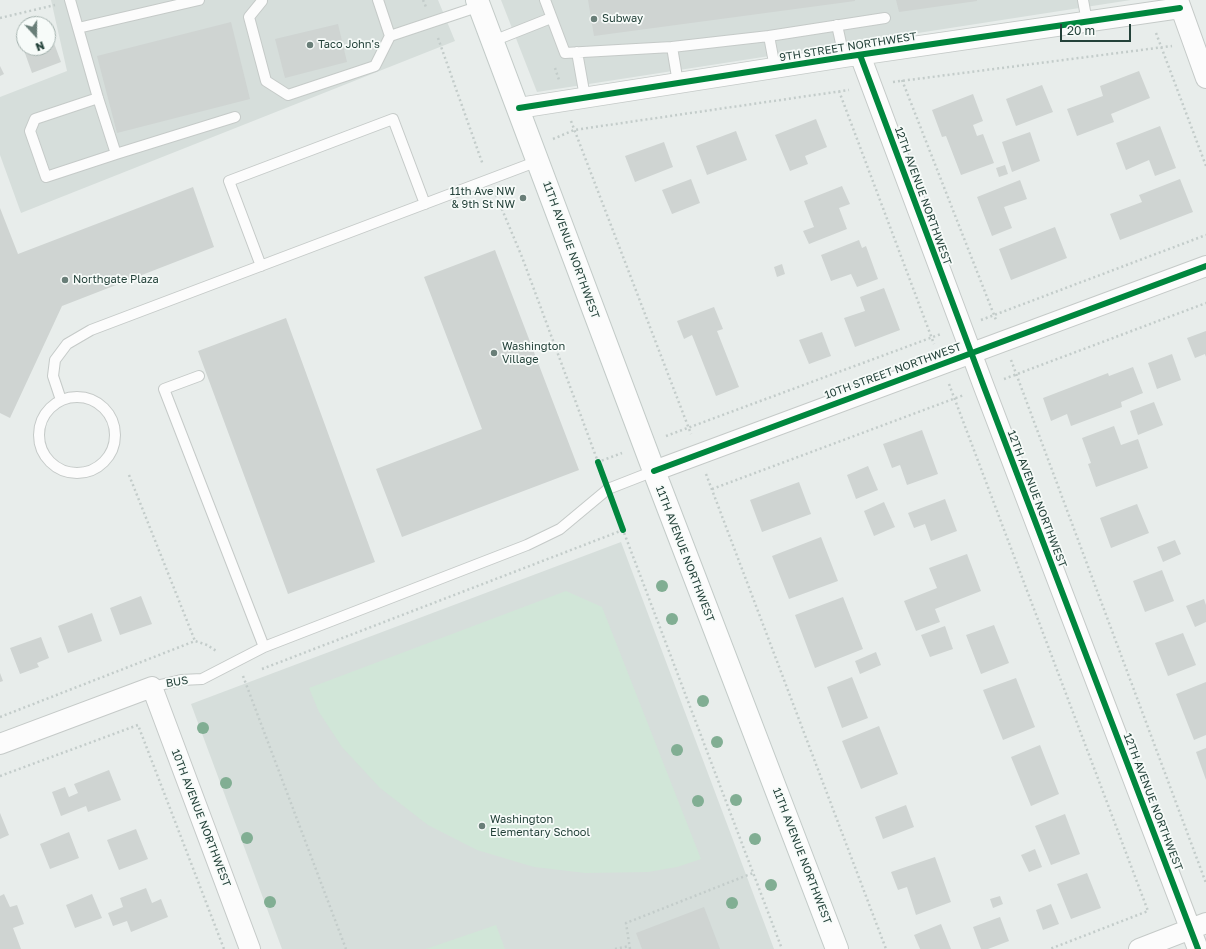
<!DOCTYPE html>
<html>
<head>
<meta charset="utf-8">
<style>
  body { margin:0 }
  #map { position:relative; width:1206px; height:949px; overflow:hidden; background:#e8edeb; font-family:"Golos Text",sans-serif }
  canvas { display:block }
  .north { position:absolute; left:16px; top:16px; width:40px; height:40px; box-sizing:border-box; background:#f7fbf9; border:1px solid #a3b1ad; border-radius:50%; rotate:159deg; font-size:11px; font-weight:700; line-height:16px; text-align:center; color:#24423a }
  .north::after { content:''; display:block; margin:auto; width:14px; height:18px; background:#697e78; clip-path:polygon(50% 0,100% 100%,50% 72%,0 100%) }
  .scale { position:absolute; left:1060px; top:24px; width:71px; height:18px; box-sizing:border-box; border:2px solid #24423a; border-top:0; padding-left:5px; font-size:12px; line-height:14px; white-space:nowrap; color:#24423a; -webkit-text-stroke:3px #f7fbf9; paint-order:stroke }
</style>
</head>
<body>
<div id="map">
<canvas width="1206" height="949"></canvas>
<div class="north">N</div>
<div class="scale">20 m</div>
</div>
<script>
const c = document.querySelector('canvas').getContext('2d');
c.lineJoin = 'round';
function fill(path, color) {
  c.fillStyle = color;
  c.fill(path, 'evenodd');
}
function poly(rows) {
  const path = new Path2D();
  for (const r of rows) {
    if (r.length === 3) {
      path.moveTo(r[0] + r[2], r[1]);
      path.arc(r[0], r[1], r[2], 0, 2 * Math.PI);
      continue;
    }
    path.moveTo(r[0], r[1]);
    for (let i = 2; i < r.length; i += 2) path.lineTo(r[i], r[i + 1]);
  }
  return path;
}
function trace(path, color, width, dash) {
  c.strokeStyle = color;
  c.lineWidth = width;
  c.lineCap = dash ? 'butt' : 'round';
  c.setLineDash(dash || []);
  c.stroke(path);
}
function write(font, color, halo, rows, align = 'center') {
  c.font = font + ' "Golos Text",sans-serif';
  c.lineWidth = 3.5;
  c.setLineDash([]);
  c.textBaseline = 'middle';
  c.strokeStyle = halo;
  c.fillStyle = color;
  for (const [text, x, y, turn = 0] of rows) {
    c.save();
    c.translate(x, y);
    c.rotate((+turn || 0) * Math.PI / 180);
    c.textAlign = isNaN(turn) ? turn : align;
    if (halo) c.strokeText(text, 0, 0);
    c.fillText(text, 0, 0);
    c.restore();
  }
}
const built = poly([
  [51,0,438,0,455,41,21,213,0,155,0,97,67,71],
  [501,0,1131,0,537,92],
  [621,542,774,949,282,949,191,704]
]);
const green = poly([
  [566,591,602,607,701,859,677,867,648,872,585,873,534,867,477,850,428,825,380,788,342,747,319,712,309,688],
  [496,925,505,949,426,949]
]);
const building = poly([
  [588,0,855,0,855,1,594,36],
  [896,0,977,0,977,1,899,12],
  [231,22,250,99,117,133,97,56],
  [338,24,347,62,285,78,275,39],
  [48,27,61,62,32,73,20,39,24,37,24,48,48,48],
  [0,66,4,74,0,76],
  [1139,71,1150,98,1111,114,1114,122,1077,136,1067,109,1103,96,1100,86],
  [1042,85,1053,112,1016,126,1006,99],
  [973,94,983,121,973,125,977,136,983,134,994,163,961,175,946,136,942,137,932,110],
  [816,119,827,147,805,156,808,164,790,171,775,135],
  [1160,126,1176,168,1155,176,1149,160,1126,170,1116,143],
  [736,131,747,160,707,175,696,146],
  [1030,132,1040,161,1012,172,1002,142],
  [664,142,673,167,635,182,625,156],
  [1005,165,1008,174,999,177,996,168],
  [691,179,700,203,672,214,662,190],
  [1180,179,1193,212,1120,240,1110,214,1142,202,1139,195],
  [1020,180,1027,199,1004,207,1012,228,992,236,977,197],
  [842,186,850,204,839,208,847,229,809,244,803,231,814,227,804,201],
  [193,187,214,247,62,306,10,418,0,413,0,208,18,254],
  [1055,227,1067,258,1011,280,999,249],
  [859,240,862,248,866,246,878,279,857,287,851,274,831,281,821,255],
  [495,250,579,470,402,537,376,469,482,429,424,277],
  [782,264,785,274,777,277,774,267],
  [884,288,900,330,855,347,844,318,865,311,860,297],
  [714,307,723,329,717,331,739,387,716,396,692,335,684,339,677,321],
  [286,318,375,562,288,594,198,351],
  [1206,331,1206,357,1205,354,1195,358,1187,338],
  [822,332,831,356,809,364,799,340],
  [1172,354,1181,380,1157,389,1148,363],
  [1133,367,1143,393,1121,402,1122,407,1071,426,1067,414,1051,421,1043,398,1108,373,1109,376],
  [1154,402,1163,425,1138,435,1130,411],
  [1114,426,1121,445,1138,439,1148,468,1096,487,1088,464,1091,463,1082,438],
  [922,430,938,474,907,485,900,465,892,468,883,444],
  [868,466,878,490,856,499,847,475],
  [799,482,811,514,762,532,750,500],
  [945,499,957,531,931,541,925,524,914,528,908,513],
  [884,502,895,527,874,536,864,511],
  [1137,504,1149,533,1111,548,1100,518],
  [821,537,838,581,789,599,772,556],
  [1175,540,1181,554,1163,562,1157,547],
  [967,554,981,591,935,609,940,622,916,631,904,601,937,588,929,568],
  [1162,570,1174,601,1145,612,1133,581],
  [141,596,152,624,120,635,110,608],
  [843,597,863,649,815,668,795,615],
  [1204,599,1206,605,1206,622,1195,627,1186,606],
  [92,613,102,641,68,653,58,626],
  [994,625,1009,663,981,674,966,635],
  [945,626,953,649,930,657,921,635],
  [1183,633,1196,665,1168,676,1155,643],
  [41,637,49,658,37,663,39,667,20,674,10,648],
  [876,652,881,665,860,674,855,661],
  [0,673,3,681,0,682],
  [852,677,868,718,842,728,827,687],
  [1016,678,1035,727,1003,740,983,690],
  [1206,682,1206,735,1194,740,1176,694],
  [879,726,898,774,861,789,842,741],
  [1040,745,1059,794,1031,806,1011,757],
  [1206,748,1206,780,1196,752],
  [109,770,121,800,88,812,86,806,61,816,52,792,65,787,69,797,78,793,74,784],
  [906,805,914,827,883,839,875,817],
  [0,813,9,835,0,839],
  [1065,814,1080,854,1051,865,1035,826],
  [136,829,148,859,119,870,107,840],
  [69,832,79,858,50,869,40,844],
  [1035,849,1042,867,1029,872,1021,855],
  [935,857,951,902,916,915,907,887,898,890,891,872],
  [1087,873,1101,908,1071,919,1057,884],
  [146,888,152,903,161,899,168,917,131,932,127,921,113,926,108,913,123,907,120,898],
  [4,894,10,907,17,905,24,924,13,928,21,949,0,949,0,896],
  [92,894,102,918,75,928,66,905],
  [1000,896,1003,904,993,908,990,899],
  [1051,904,1059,924,1043,930,1036,910],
  [704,907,720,949,642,949,636,933],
  [1000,917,1009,941,988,949,981,949,973,927],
  [941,924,951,949,920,949,914,935]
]);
const path = poly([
  [423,0,426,7],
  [0,18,55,5],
  [1156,33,1206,166],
  [438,38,483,165],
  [555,68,559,80],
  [902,80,996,320],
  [893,82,1172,46],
  [839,91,934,344],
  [571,121,691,434],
  [553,139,574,130,849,90],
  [496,195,522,257,598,462,622,453],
  [981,320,1206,235],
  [1011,360,1206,883],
  [1004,379,1206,303],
  [949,384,1148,911,1050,949],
  [666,436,941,334],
  [706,474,886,949],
  [129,475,195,641],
  [712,489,964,395],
  [262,669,623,530,782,949],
  [243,676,346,949],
  [0,717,195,641,207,645,218,652],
  [0,776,138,725,224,949],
  [615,949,629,946],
  [630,949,626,923,753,873]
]);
const lane = poly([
  [70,0,98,98,116,154,235,117],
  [378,0,390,36,480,6],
  [545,0,565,53,672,47,769,36,885,18],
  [1083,0,1087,22],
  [262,1,249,17,266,81,288,95,375,66,390,36],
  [837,25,844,57],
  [78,28,199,0],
  [769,36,775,68],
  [493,41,551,18],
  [672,47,678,83],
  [577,52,585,97],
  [98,98,35,119,30,131,46,177,116,154],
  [261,266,229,181,393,119,425,204],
  [199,376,164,389,264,647],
  [77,435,38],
  [61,400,53,376,55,360,67,344,91,330,538,161],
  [152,687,181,680,202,679,264,647,527,545,560,529,608,489,654,471]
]);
const street = poly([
  [1178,0,1206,78],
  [860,55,984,387,1198,949],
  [519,108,844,57,1180,8],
  [654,471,1206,266],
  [0,744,152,687,250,949],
  [1139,949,1206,923]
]);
const secondary = poly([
  [477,0,654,471,837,949]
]);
const cycleway = poly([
  [860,55,984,387,1198,949],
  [519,108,844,57,1180,8],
  [598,462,623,530],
  [654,471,1206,266]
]);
const trees = [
  [662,586],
  [672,619],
  [703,701],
  [203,728],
  [717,742],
  [677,750],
  [226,783],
  [736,800],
  [698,801],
  [247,838],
  [755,839],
  [771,885],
  [270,902],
  [732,903]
];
const markers = [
  [594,19,4,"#697e78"],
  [310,45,4,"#697e78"],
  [523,198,4,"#697e78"],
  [65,280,4,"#697e78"],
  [494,353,4,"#697e78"],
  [482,826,4,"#697e78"]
];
const poiNames = [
  ["Subway",602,19],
  ["Taco John's",318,45],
  ["11th Ave NW",515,192,"right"],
  ["& 9th St NW",515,205,"right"],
  ["Northgate Plaza",73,280],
  ["Washington",502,347],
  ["Village",502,360],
  ["Washington",490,820],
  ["Elementary School",490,833]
];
const streetNames = [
  ["9TH STREET NORTHWEST",848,47,-9],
  ["12TH AVENUE NORTHWEST",923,196,70],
  ["11TH AVENUE NORTHWEST",571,250,70],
  ["10TH STREET NORTHWEST",893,371,-20],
  ["12TH AVENUE NORTHWEST",1037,499,69],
  ["11TH AVENUE NORTHWEST",685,554,69],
  ["BUS",177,682,-9],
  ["12TH AVENUE NORTHWEST",1153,802,69],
  ["10TH AVENUE NORTHWEST",201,818,69],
  ["11TH AVENUE NORTHWEST",802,856,69]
];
fill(built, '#d6dedb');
fill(green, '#d1e6d8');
fill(building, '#cfd4d2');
trace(lane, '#c5cac8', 12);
trace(street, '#c5cac8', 22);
trace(secondary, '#c3cbc8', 24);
trace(path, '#c3ccca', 2.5, [2, 3]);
trace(lane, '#fcfcfc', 10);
trace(street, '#fcfcfc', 20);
trace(secondary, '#fcfcfc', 22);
trace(cycleway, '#00873e', 6);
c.fillStyle = '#81ae93';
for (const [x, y] of trees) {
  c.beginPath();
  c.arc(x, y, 6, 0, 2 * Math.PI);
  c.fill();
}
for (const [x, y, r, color] of markers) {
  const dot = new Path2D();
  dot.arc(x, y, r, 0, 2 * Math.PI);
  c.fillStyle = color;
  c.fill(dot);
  trace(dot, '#f7fbf9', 1.5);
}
write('11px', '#24423a', '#f7fbf9', poiNames, 'left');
write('11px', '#24423a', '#f7fbf9', streetNames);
</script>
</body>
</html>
